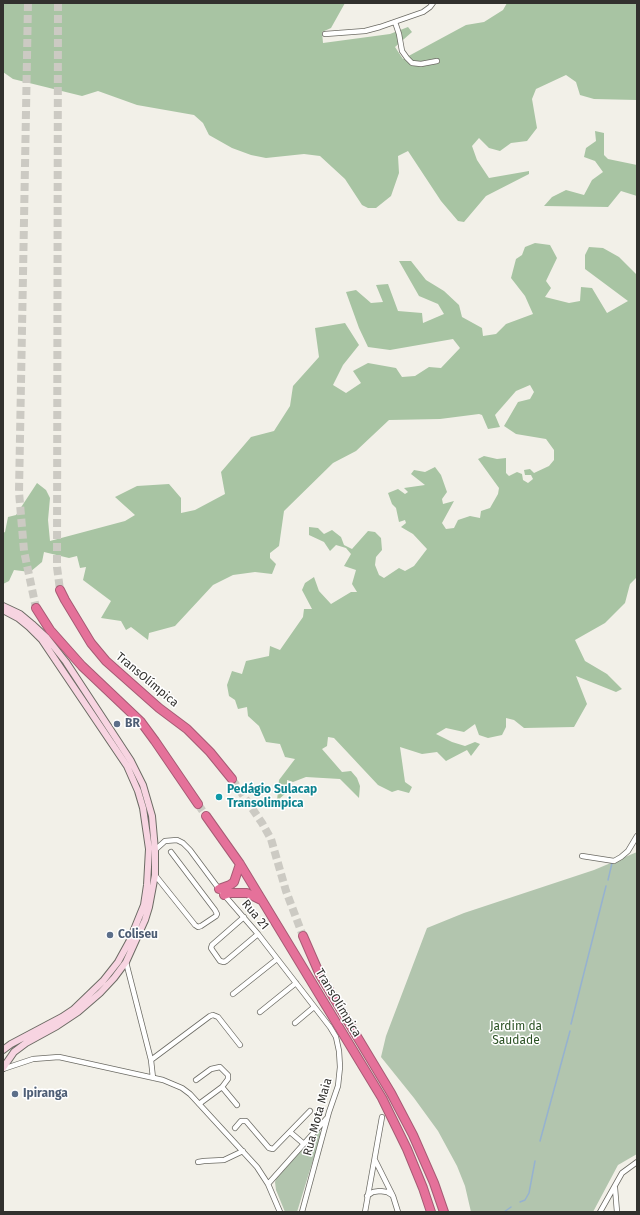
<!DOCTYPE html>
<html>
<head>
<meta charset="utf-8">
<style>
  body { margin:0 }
  #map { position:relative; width:640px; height:1215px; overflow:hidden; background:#f2f0e8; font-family:"Fira Sans",sans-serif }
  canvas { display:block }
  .frame { position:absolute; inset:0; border:4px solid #32312e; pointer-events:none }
</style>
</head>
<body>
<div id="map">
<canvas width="640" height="1215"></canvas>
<div class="frame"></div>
</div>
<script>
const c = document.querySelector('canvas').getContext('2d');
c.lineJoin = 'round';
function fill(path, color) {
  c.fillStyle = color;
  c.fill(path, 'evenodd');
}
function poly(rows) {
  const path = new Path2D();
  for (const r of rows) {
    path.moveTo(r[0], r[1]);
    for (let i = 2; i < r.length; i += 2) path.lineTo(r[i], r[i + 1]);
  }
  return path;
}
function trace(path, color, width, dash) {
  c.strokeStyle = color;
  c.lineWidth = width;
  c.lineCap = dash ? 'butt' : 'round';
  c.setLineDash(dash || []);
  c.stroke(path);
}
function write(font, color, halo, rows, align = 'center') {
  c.font = font + ' "Fira Sans",sans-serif';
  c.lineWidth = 3;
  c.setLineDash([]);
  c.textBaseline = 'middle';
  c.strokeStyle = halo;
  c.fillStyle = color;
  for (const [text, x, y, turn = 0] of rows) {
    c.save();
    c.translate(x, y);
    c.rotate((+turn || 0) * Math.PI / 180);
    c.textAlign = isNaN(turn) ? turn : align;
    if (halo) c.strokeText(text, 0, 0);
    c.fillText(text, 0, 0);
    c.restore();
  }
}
const green = poly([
  [637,852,637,1154,618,1165,593,1212,471,1212,465,1186,457,1166,438,1131,414,1098,381,1057,386,1036,427,928,464,913,594,870],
  [320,1131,321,1134,297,1212,285,1212,276,1190,275,1182,276,1179,318,1132]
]);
const forest = poly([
  [3,3,345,3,331,28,322,32,323,43,390,34,408,27,412,32,395,47,403,59,466,25,484,22,503,10,507,3,637,3,637,100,594,99,580,95,576,82,566,75,536,89,532,99,537,128,527,141,511,143,500,151,489,148,479,138,472,146,477,160,489,178,529,171,529,174,486,196,464,222,458,221,441,201,408,151,398,156,399,173,391,196,376,208,368,208,362,205,345,179,320,156,304,154,266,158,251,155,232,148,209,135,203,123,194,115,137,105,98,91,82,96,13,79,3,72],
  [595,131,604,133,604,155,608,159,637,165,637,196,621,191,608,207,544,206,552,197,566,190,584,195,592,180,603,172,595,161,584,157,586,148,596,141],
  [535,243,550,245,557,258,546,281,551,288,545,297,569,303,580,301,581,287,592,288,607,313,628,301,585,269,585,255,589,247,603,248,619,257,637,275,637,577,630,584,625,603,605,623,575,640,585,661,607,674,622,689,616,692,576,676,587,704,574,727,524,728,514,720,506,718,506,727,502,735,488,738,479,735,475,724,464,732,446,728,436,734,452,742,465,746,475,742,480,744,471,756,467,750,446,761,437,752,422,754,400,747,405,782,412,787,409,793,398,790,392,792,378,785,334,738,328,737,327,746,322,749,342,772,351,771,357,778,360,786,359,798,340,779,306,777,293,782,287,780,287,792,277,801,279,780,295,759,285,757,280,744,266,742,259,726,248,716,247,707,238,709,235,700,229,696,227,685,232,671,242,674,246,661,269,656,270,646,280,650,303,617,304,609,312,609,302,590,305,583,314,577,319,591,331,604,351,592,357,592,352,584,356,570,344,566,351,554,346,548,336,545,330,551,324,542,309,535,309,527,318,528,324,534,332,530,341,537,344,545,352,549,368,531,375,532,381,538,382,550,376,557,375,565,379,575,384,578,399,568,405,571,414,566,427,549,413,534,401,527,406,523,405,520,399,522,396,508,392,504,388,493,398,489,405,494,408,492,404,488,425,485,411,474,414,470,425,472,435,467,441,475,447,492,442,499,443,504,454,501,442,523,446,529,454,528,458,520,470,516,480,518,481,511,490,508,498,494,499,488,478,459,484,456,497,459,506,458,506,473,509,476,517,472,522,474,523,480,528,483,533,479,531,475,525,475,524,470,530,469,534,473,549,466,554,460,554,450,546,439,516,434,504,426,518,402,530,399,534,392,530,385,516,391,495,415,500,427,488,429,482,415,479,414,440,419,389,420,356,451,333,463,284,511,279,546,270,553,270,558,276,564,272,574,255,572,233,575,213,585,175,626,149,633,148,640,131,627,126,630,121,621,101,618,111,601,83,580,86,567,80,568,77,556,69,558,44,552,42,562,30,572,14,570,9,581,3,584,3,533,5,532,8,517,16,515,37,483,46,490,50,498,48,520,50,541,125,521,135,515,115,497,137,486,169,484,181,498,181,513,195,510,225,494,221,472,251,437,274,431,290,406,293,386,319,357,315,328,345,323,359,345,343,365,333,385,346,393,361,383,353,371,368,363,396,368,402,377,415,376,429,367,441,368,460,348,453,339,390,350,368,347,359,328,346,292,356,290,371,303,383,302,376,285,388,284,398,311,422,313,423,323,444,314,438,304,419,296,399,261,411,261,426,280,444,291,459,305,462,317,482,328,483,336,496,334,506,324,533,314,525,296,511,278,516,259,522,255,525,247]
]);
const stream = poly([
  [608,880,612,863],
  [571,1024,606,886],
  [540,1141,570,1031],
  [520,1202,525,1200,529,1193,535,1161],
  [504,1212,511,1207]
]);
const motorwayTunnel = poly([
  [28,3,19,492,24,551,36,608],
  [58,3,57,567,60,590],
  [232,779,262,823,271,839,286,891,303,936],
  [198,804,206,816]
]);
const minor = poly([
  [395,22,399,34,402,51,407,58,412,63,421,64,437,61],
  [325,34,365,31,380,27,423,12,430,7,433,3],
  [155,850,165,841,177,840,183,843,190,850,219,889,258,934,330,1027,336,1037,339,1051,340,1067,338,1086,329,1112,302,1212],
  [582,856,614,861,621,857,628,851,637,836],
  [155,875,195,925,198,927,201,926,216,916,217,914,215,910,171,852],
  [244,917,212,945,211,948,213,951,220,961,224,962,226,961,258,934],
  [126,962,151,1060,153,1078],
  [233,994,277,959],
  [260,1012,296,983],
  [295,1023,314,1007],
  [151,1060,210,1016,213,1015,218,1017,240,1045],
  [3,1069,33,1059,59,1057,163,1080,182,1088,190,1094,257,1167,268,1184,280,1212],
  [196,1080,211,1069,220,1067,228,1075,228,1079,222,1087,199,1104],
  [222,1087,237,1105],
  [235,1128,241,1121,246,1121,269,1148,273,1149,310,1111],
  [290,1132,304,1144],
  [375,1160,393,1196,398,1212],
  [198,1162,204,1161,224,1160,243,1151],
  [268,1184,327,1118],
  [615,1188,617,1212],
  [367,1196,373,1192,380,1191,387,1192,392,1195],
  [365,1212,382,1117],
  [600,1212,622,1173,637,1162]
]);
const secondary = poly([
  [3,606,20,614,32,624,47,638,66,662,131,761,143,785,152,816,155,850,155,875,149,907,145,920,126,962,114,978,100,993,78,1012,57,1026,26,1043,14,1052,3,1068],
  [3,610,18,618,29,627,42,640,127,766,138,791,143,808,149,849,147,885,144,905,129,942,118,962,103,981,74,1009,62,1017,11,1044,3,1050]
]);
const motorway = poly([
  [60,590,65,600,91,643,106,661,159,708,187,729,210,752,232,779],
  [36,608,50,630,82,666,141,722,155,741,198,804],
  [206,816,240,864,382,1098,407,1149,423,1188,431,1212],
  [219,889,230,885,234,882,240,864],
  [224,895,230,893,247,893,261,900],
  [303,936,320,975,391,1093,413,1135,434,1183,444,1212]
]);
const markers = [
  [117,724,4,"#5c6f8a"],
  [219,797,4,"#0f9aa8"],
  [110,935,4,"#5c6f8a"],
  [15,1094,4,"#5c6f8a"]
];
const streetNames = [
  ["TransOlímpica",147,680,40],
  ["Rua 21",255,915,50],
  ["TransOlímpica",338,1003,59],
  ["Rua Mota Maia",318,1117,-75]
];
const serviceNames = [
  ["BR",125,724],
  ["Coliseu",118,935],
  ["Ipiranga",23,1094]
];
const cultureNames = [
  ["Pedágio Sulacap",227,790],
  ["Transolimpica",227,804]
];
const parkNames = [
  ["Jardim da",516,1027],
  ["Saudade",516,1041]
];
fill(green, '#b2c5ae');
fill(forest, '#a8c4a3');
trace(stream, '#96b2d0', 1.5);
trace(motorwayTunnel, '#cccac3', 8, [8, 4]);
trace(minor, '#6c6b64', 6);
trace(secondary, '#6c6b64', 8);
trace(motorway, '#a65b74', 10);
trace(minor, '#fff', 4.5);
trace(secondary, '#f7d4e1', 6);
trace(motorway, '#e5719a', 8);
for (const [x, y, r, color] of markers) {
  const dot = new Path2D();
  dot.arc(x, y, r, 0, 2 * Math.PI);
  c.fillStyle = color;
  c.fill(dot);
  trace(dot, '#fff', 1.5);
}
write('12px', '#32312e', '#fff', streetNames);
write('bold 12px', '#4e5e75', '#fff', serviceNames, 'left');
write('bold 12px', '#0d838f', '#fff', cultureNames, 'left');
write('12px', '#2b5124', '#fff', parkNames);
</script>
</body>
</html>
